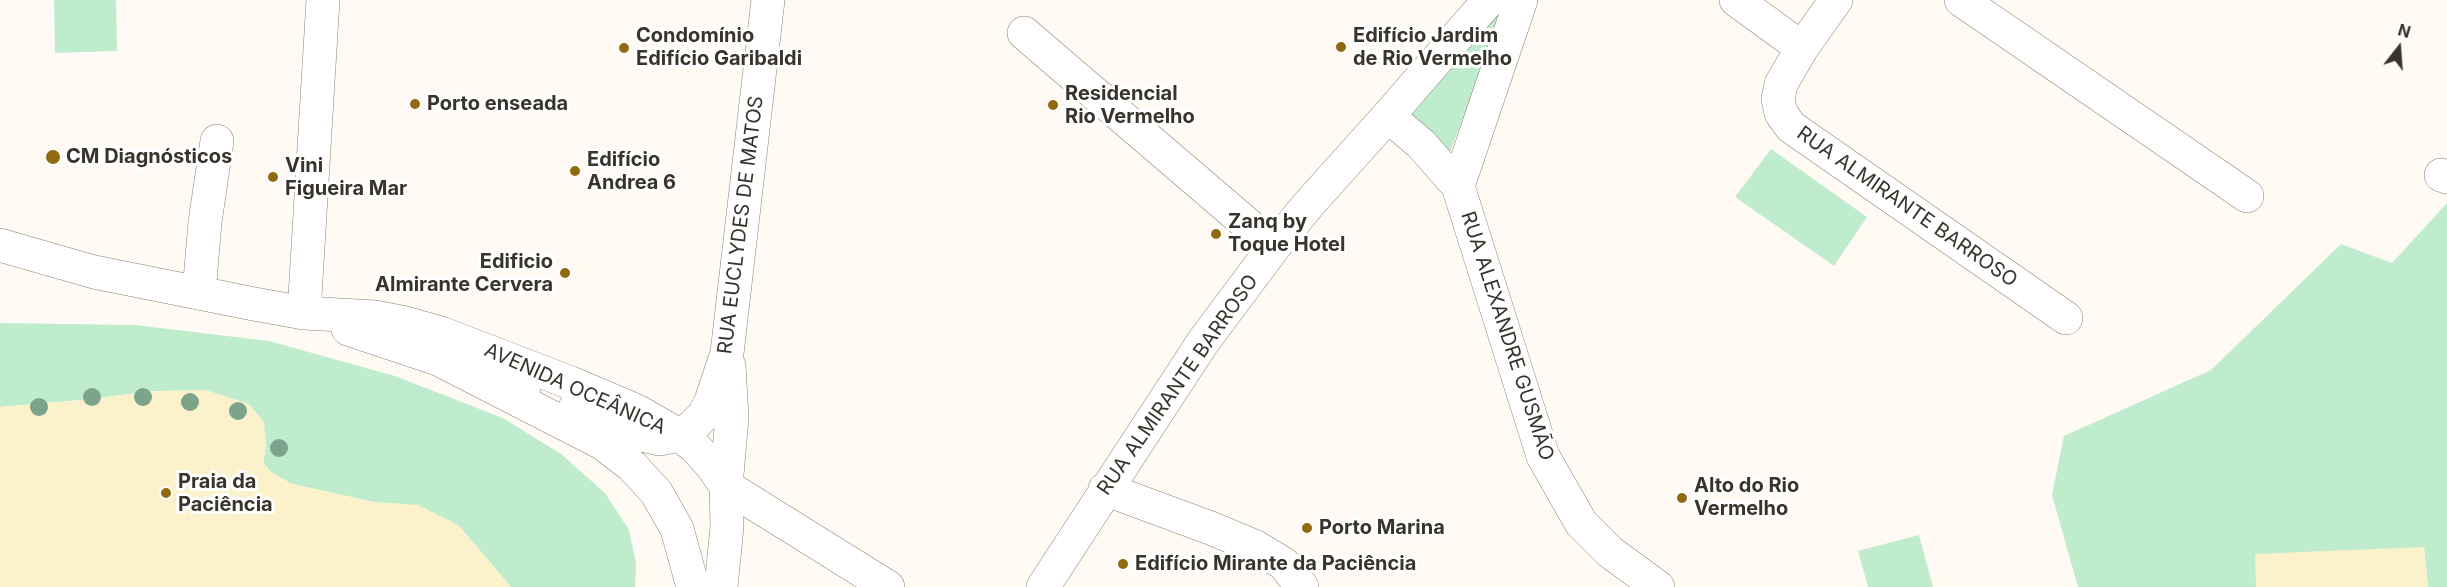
<!DOCTYPE html>
<html>
<head>
<meta charset="utf-8">
<style>
  body { margin:0 }
  #map { position:relative; width:2447px; height:587px; overflow:hidden; background:#fffaf3; font-family:Inter,sans-serif }
  canvas { display:block }
  .north { position:absolute; left:2369px; top:18px; width:60px; height:60px; -webkit-text-stroke:4px #fff; paint-order:stroke; rotate:17deg; font-size:16px; font-weight:700; line-height:24px; text-align:center; color:#38342d }
  .north::after { content:''; display:block; margin:auto; width:21px; height:27px; background:#38342d; clip-path:polygon(50% 0,100% 100%,50% 72%,0 100%) }
</style>
</head>
<body>
<div id="map">
<canvas width="2447" height="587"></canvas>
<div class="north">N</div>
</div>
<script>
const c = document.querySelector('canvas').getContext('2d');
c.lineJoin = 'round';
function fill(path, color) {
  c.fillStyle = color;
  c.fill(path, 'evenodd');
}
function poly(rows) {
  const path = new Path2D();
  for (const r of rows) {
    path.moveTo(r[0], r[1]);
    for (let i = 2; i < r.length; i += 2) path.lineTo(r[i], r[i + 1]);
  }
  return path;
}
function trace(path, color, width, dash) {
  c.strokeStyle = color;
  c.lineWidth = width;
  c.lineCap = dash ? 'butt' : 'round';
  c.setLineDash(dash || []);
  c.stroke(path);
}
function write(font, color, halo, rows, align = 'center') {
  c.font = font + ' Inter,sans-serif';
  c.lineWidth = 6;
  c.setLineDash([]);
  c.textBaseline = 'middle';
  c.strokeStyle = halo;
  c.fillStyle = color;
  for (const [text, x, y, turn = 0] of rows) {
    c.save();
    c.translate(x, y);
    c.rotate((+turn || 0) * Math.PI / 180);
    c.textAlign = isNaN(turn) ? turn : align;
    if (halo) c.strokeText(text, 0, 0);
    c.fillText(text, 0, 0);
    c.restore();
  }
}
const green = poly([
  [54,0,116,0,117,51,55,53],
  [1510,1,1449,154,1408,119],
  [1771,149,1867,217,1834,266,1735,197],
  [2447,203,2447,587,2428,587,2424,547,2257,587,2078,587,2052,495,2064,436,2211,370,2341,244,2392,263],
  [0,323,135,325,269,341,395,376,503,418,561,454,605,493,629,530,636,563,635,587,511,587,458,525,418,506,374,502,292,484,272,473,263,463,266,444,154,391,82,400,0,407],
  [1919,535,1933,587,1868,587,1858,551]
]);
const sand = poly([
  [206,390,249,404,264,422,266,444,263,463,272,473,292,484,374,502,418,505,458,525,511,587,0,587,0,407,82,400,154,391],
  [2424,547,2428,587,2256,587,2255,554]
]);
const minor = poly([
  [1521,0,1458,186,1543,456,1581,523,1610,552,1658,587],
  [1736,0,1802,48],
  [1836,0,1802,48,1781,84,1778,99,1781,113,1791,127,2066,318],
  [1961,0,2247,196],
  [1024,33,1274,247],
  [1388,116,1421,144,1458,186],
  [2441,175,2447,177],
  [199,293,205,222,217,141],
  [726,486,888,587],
  [1105,489,1213,529,1256,547,1284,564,1302,587],
  [1043,587,1203,342,1274,247,1308,205,1388,116,1489,0]
]);
const major = poly([
  [0,245,94,272,254,304,304,313,375,317,406,323,441,333,571,383,637,411,679,435,694,446,712,466,726,486],
  [304,313,323,0],
  [348,329,438,359,602,443,632,466,656,492,677,529,693,587],
  [438,359,503,379,524,387],
  [575,408,624,431,659,439,679,435,692,427,704,415,711,401,727,353,768,0],
  [721,587,727,527,726,486,732,417,729,366]
]);
const trees = [
  [92,397],
  [143,397],
  [190,402],
  [39,407],
  [238,411],
  [279,448]
];
const markers = [
  [1341,47,6,"#906910"],
  [624,48,6,"#906910"],
  [415,104,6,"#906910"],
  [1053,105,6,"#906910"],
  [53,157,8,"#906910"],
  [575,171,6,"#906910"],
  [273,177,6,"#906910"],
  [1216,234,6,"#906910"],
  [565,273,6,"#906910"],
  [166,493,6,"#906910"],
  [1682,498,6,"#906910"],
  [1307,528,6,"#906910"],
  [1123,564,6,"#906910"]
];
const poiNames = [
  ["Condomínio",636,36],
  ["Edifício Garibaldi",636,59],
  ["Edifício Jardim",1353,36],
  ["de Rio Vermelho",1353,59],
  ["Residencial",1065,94],
  ["Rio Vermelho",1065,117],
  ["Porto enseada",427,104],
  ["CM Diagnósticos",66,157],
  ["Edifício",587,160],
  ["Andrea 6",587,183],
  ["Vini",285,166],
  ["Figueira Mar",285,189],
  ["Zanq by",1228,222],
  ["Toque Hotel",1228,245],
  ["Edificio",553,262,"right"],
  ["Almirante Cervera",553,285,"right"],
  ["Praia da",178,482],
  ["Paciência",178,505],
  ["Alto do Rio",1694,486],
  ["Vermelho",1694,509],
  ["Porto Marina",1319,528],
  ["Edifício Mirante da Paciência",1135,564]
];
const streetNames = [
  ["RUA ALMIRANTE BARROSO",1907,207,35],
  ["RUA EUCLYDES DE MATOS",741,225,-83],
  ["RUA ALEXANDRE GUSMÃO",1507,336,72],
  ["RUA ALMIRANTE BARROSO",1178,385,-55],
  ["AVENIDA OCEÂNICA",575,389,24]
];
fill(green, '#c0ecce');
fill(sand, '#fbf2cc');
trace(minor, '#8b8172', 34);
trace(major, '#8b8172', 34);
trace(minor, '#fff', 33);
trace(major, '#fff', 33);
c.fillStyle = '#7ca48b';
for (const [x, y] of trees) {
  c.beginPath();
  c.arc(x, y, 9, 0, 2 * Math.PI);
  c.fill();
}
for (const [x, y, r, color] of markers) {
  const dot = new Path2D();
  dot.arc(x, y, r, 0, 2 * Math.PI);
  c.fillStyle = color;
  c.fill(dot);
  trace(dot, '#fff', 2);
}
write('bold 20px', '#38342d', '#fff', poiNames, 'left');
write('20px', '#38342d', '#fff', streetNames);
</script>
</body>
</html>
